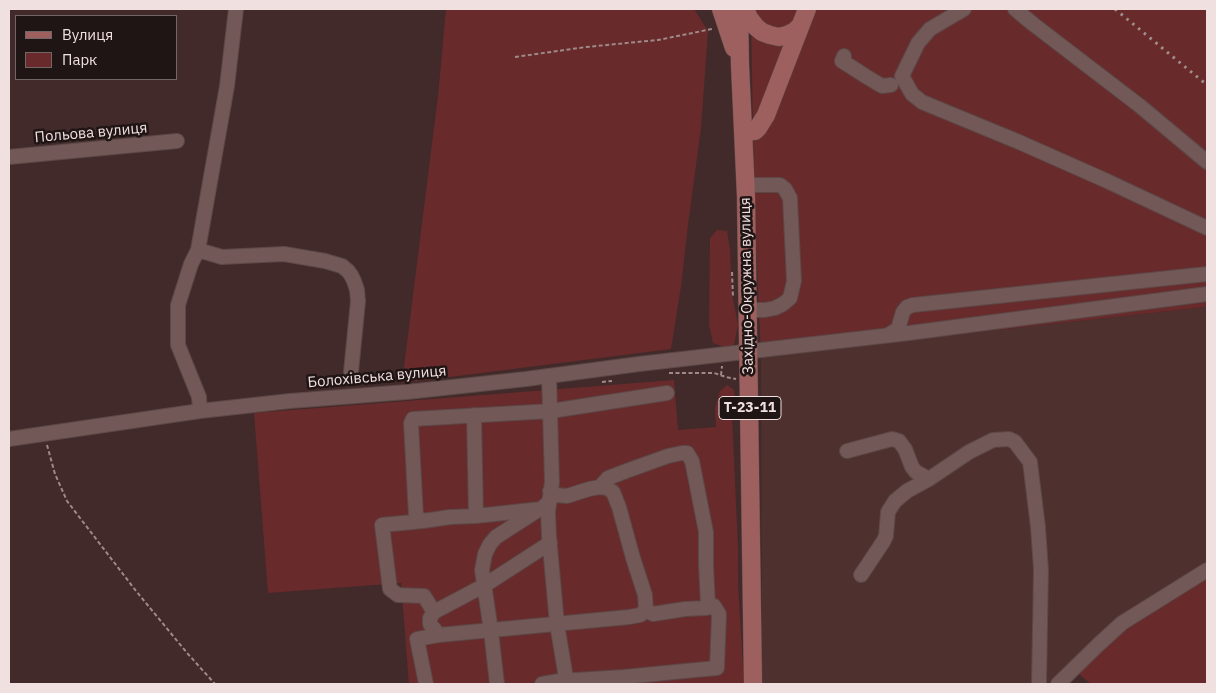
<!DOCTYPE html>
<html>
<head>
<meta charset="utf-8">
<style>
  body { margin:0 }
  #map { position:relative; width:1216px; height:693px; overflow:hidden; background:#412a29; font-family:"IBM Plex Sans",sans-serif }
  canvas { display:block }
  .frame { position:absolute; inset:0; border:10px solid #f0e0df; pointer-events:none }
  .legend { position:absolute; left:15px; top:15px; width:162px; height:65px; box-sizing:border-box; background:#201515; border:1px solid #736666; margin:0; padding:6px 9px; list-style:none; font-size:15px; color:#f0e0df }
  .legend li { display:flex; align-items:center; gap:10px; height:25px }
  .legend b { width:25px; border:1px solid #736666 }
</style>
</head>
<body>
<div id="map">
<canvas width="1216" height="693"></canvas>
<div class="frame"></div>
<ul class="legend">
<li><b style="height:6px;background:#9d605e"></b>Вулиця</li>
<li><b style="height:14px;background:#692a2b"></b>Парк</li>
</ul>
</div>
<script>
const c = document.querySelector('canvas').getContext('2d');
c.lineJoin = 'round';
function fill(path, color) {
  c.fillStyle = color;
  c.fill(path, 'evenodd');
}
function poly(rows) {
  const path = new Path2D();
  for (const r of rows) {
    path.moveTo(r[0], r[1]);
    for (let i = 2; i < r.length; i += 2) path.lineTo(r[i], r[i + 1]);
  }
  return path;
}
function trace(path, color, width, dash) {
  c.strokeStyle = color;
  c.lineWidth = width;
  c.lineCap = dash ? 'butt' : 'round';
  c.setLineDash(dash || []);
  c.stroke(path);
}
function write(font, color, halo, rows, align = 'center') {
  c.font = font + ' "IBM Plex Sans",sans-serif';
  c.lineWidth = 5;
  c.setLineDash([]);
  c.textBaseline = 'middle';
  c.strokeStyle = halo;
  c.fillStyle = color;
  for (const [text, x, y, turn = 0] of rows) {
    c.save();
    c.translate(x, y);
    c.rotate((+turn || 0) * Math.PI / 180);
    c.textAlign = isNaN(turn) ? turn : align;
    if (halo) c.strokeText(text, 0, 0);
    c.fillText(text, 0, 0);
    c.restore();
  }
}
const built = poly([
  [1207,307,1207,570,1053,684,762,684,761,356]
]);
const green = poly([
  [446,9,694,9,708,31,701,128,688,225,681,286,671,349,402,383,438,96],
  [751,9,1207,9,1207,312,1206,307,761,356,754,196],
  [717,230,727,231,730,250,732,294,738,325,734,345,725,347,713,343,709,325,710,238],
  [674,380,678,430,716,427,715,408,720,391,727,385,734,390,736,414,732,415,738,548,738,583,744,684,409,684,401,583,268,593,254,413],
  [1207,570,1207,684,1091,684,1069,666]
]);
const path = poly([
  [515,57,586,47,658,40,712,29],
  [732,272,733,297],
  [669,373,714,373,726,377,736,379],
  [721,375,722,366],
  [602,382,612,381],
  [47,445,55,474,67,501,136,591,188,654,215,684]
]);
const minor = poly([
  [964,9,930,29,918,43,902,76,912,94,922,102,1019,142,1107,181,1207,228],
  [1015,9,1033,24,1140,106,1207,162],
  [844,56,842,61,867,77,882,86,891,85],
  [9,157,177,141],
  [745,185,780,185,785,189,790,198,794,281,790,298,783,304,775,308,765,310,747,310],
  [198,250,222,257,284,254,325,261,342,266,348,271,351,275,354,281,357,290,358,301,351,372],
  [888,335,898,329,903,312,907,307,913,305,1207,274],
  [549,376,552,482,548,512,549,536,557,624,567,684],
  [200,411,199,397,178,345,178,305,191,264,198,250,227,86,236,9],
  [474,415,476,516],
  [9,439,200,411,290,401,407,392,526,379,639,364,909,333,1207,294],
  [847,451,892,439,899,441,905,449,912,467,916,472,929,479],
  [600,487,608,478,629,470,668,456,682,453,687,453,692,461,706,532,706,565,708,605,706,608],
  [549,502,541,509,476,516,450,517,423,521,416,516,411,423,413,419,551,411,667,393],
  [423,521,382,525,390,589,398,595,424,596,434,612],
  [861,575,883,542,886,536,888,512,895,501,907,491,929,479,969,452,993,440,1009,439,1015,442,1030,462,1038,527,1041,570,1039,684],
  [439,635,629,617,640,615,646,610,645,595,633,558,619,507,613,492,607,488,600,487,589,489,567,496,556,495,550,491],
  [426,684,417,639,439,635,430,624,430,618,434,612,485,585,550,543],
  [497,684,491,631,482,570,485,554,490,544,496,537,538,510],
  [542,684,559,681,624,677,685,671,717,668,719,614,714,606,706,608,685,609,653,614,646,610],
  [1058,684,1098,645,1122,623,1207,570]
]);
const major = poly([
  [721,9,734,48],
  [739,9,740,65,746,196,753,684],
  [745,9,749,18,756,27,762,32,770,35,779,37,787,35,795,31,801,25],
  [743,132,755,131,758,128,766,115,807,9]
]);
const rail = poly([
  [1115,9,1207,85]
]);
const shields = [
  [750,408,62]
];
const shieldNames = [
  ["Т-23-11",750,408]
];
const streetNames = [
  ["Польова вулиця",91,133,-5],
  ["Західно-Окружна вулиця",747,286,-91],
  ["Болохівська вулиця",377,377,-5]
];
fill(built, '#4e302e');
fill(green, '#692a2b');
trace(minor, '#5b4847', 16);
trace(major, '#5b4847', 19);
trace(path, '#9d8a89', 2, [4, 2.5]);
trace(minor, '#725856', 14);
trace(major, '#9d605e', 18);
trace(rail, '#a08d8c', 3, [2.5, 5]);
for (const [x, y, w] of shields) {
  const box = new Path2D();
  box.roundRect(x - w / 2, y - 11.5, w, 23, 4);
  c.fillStyle = '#201515';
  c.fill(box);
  trace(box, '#f0e0df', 1);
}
write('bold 14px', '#f0e0df', null, shieldNames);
write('15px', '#f0e0df', '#201515', streetNames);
</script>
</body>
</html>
